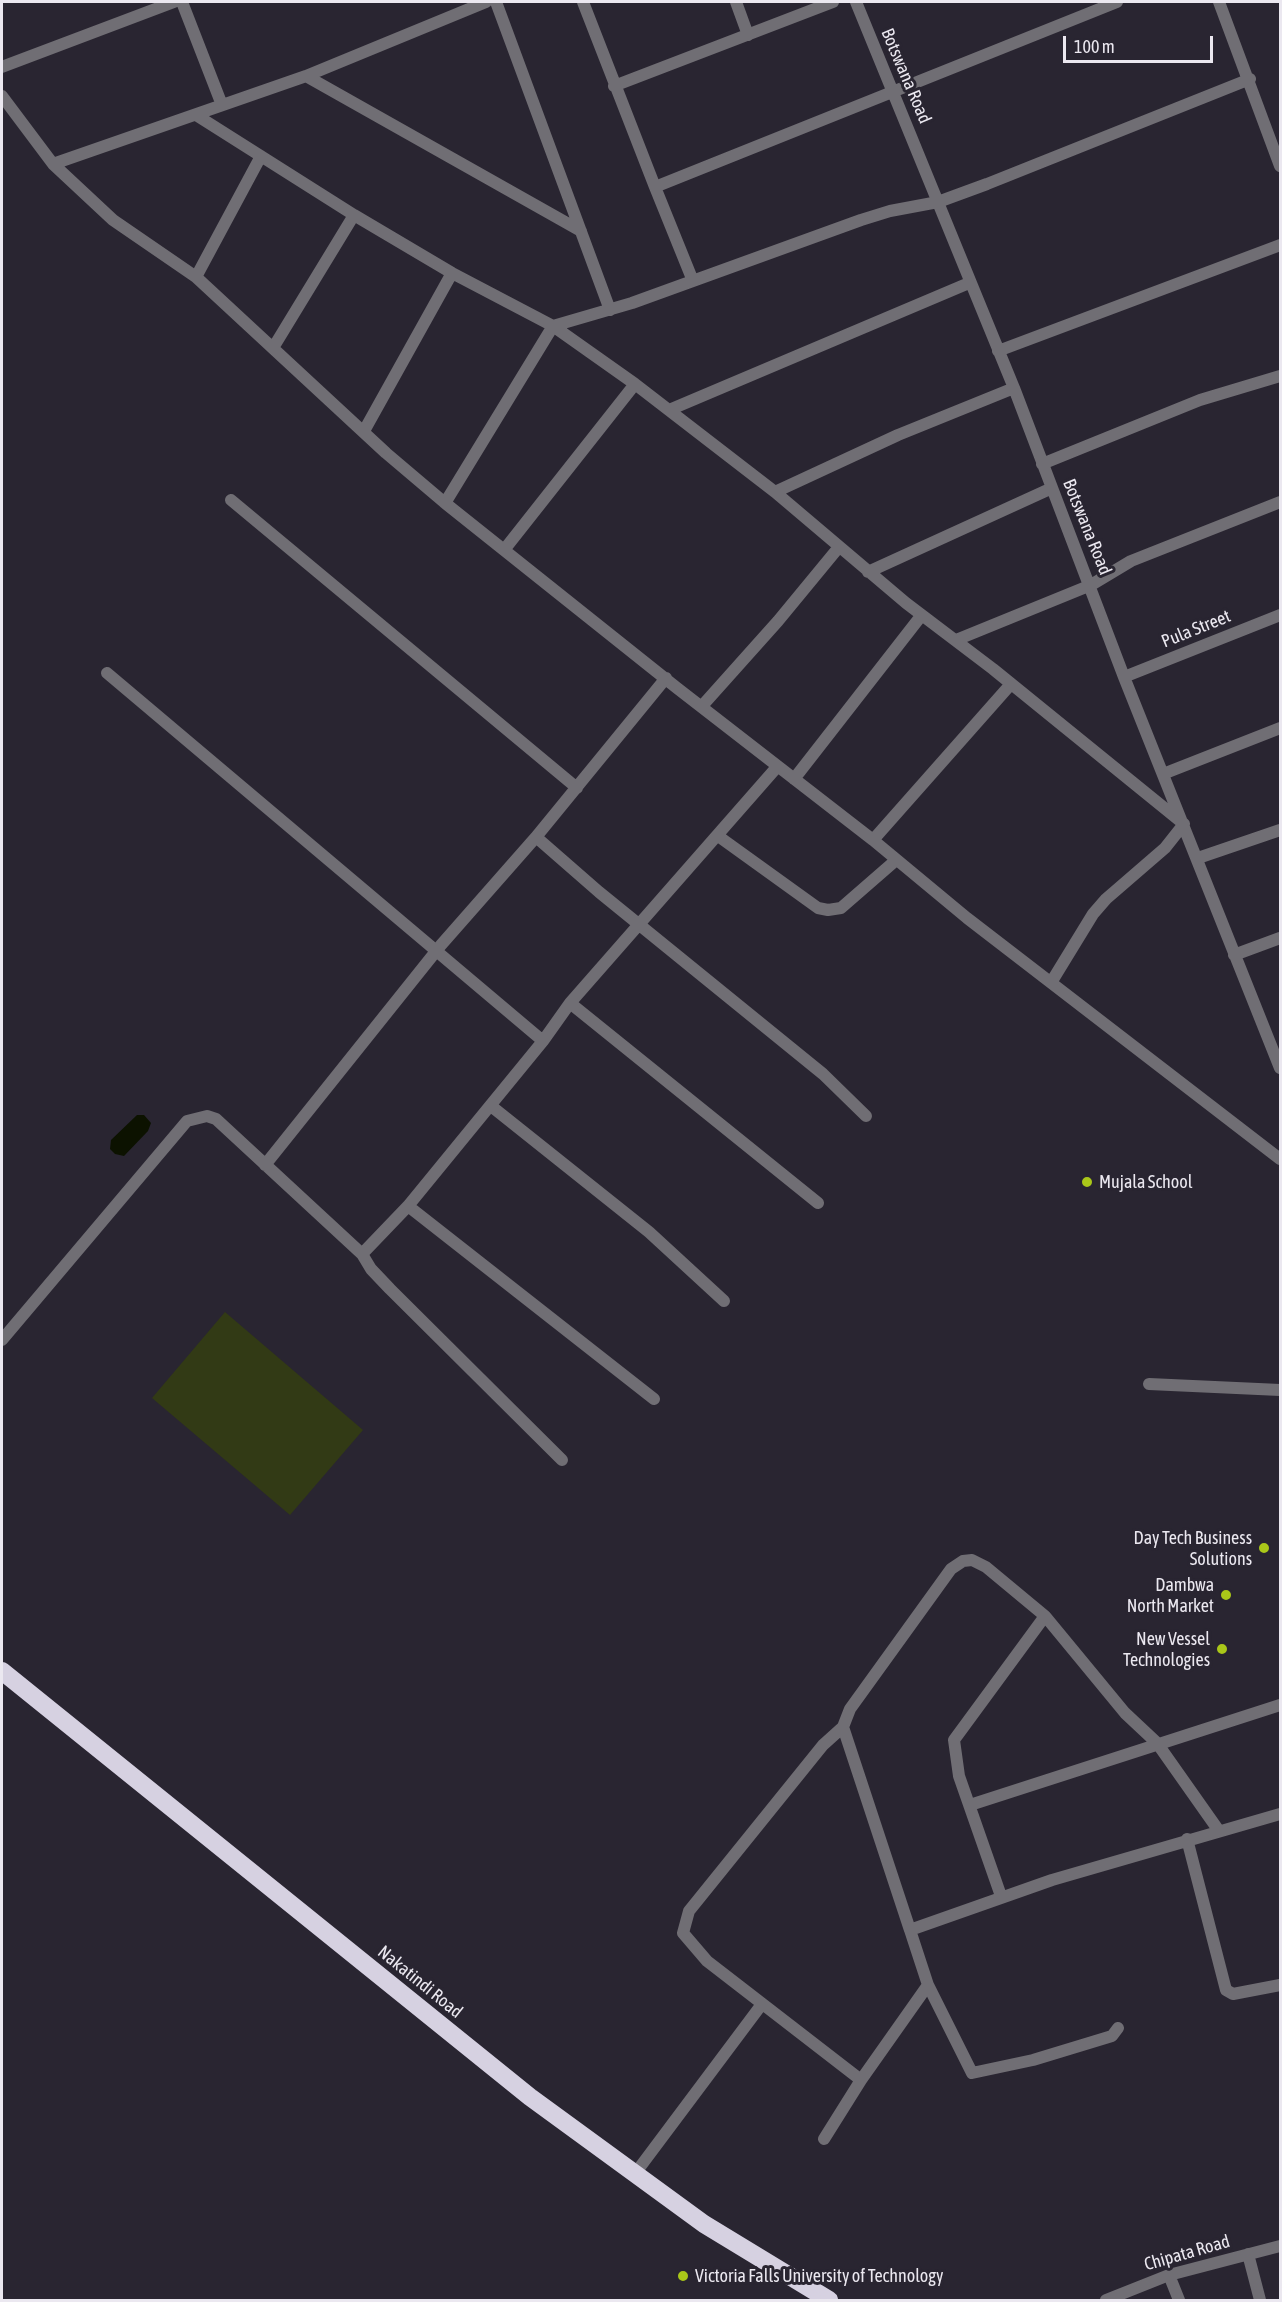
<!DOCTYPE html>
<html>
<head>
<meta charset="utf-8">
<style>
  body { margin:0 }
  #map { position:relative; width:1282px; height:2302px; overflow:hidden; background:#292531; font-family:"Asap Condensed",sans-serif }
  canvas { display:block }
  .frame { position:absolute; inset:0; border:3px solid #ebe8f0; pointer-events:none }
  .scale { position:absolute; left:1063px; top:36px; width:150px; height:27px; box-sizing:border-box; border:3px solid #ebe8f0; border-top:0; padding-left:8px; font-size:18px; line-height:21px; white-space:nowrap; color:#ebe8f0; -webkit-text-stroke:4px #292531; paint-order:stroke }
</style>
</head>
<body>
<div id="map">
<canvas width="1282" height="2302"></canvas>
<div class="frame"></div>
<div class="scale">100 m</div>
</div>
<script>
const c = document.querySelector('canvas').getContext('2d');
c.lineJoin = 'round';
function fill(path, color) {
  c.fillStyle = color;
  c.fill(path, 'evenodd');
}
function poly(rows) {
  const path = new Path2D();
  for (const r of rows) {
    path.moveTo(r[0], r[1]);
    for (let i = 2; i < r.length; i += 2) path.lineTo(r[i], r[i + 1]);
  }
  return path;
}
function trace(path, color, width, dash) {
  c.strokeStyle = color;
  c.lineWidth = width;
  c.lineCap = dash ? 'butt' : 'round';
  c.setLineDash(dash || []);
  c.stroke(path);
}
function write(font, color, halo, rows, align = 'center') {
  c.font = font + ' "Asap Condensed",sans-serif';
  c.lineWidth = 6;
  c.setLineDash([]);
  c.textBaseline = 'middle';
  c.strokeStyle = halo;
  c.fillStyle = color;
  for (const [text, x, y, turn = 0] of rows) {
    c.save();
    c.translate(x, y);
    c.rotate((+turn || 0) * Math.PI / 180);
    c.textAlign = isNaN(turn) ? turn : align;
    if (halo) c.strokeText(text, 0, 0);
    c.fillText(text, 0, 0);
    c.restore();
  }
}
const green = poly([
  [225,1312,363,1430,290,1515,152,1398]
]);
const water = poly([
  [137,1115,144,1115,151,1123,148,1131,124,1156,115,1154,110,1149,111,1140]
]);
const minor = poly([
  [182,2,222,105],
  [496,2,610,310],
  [583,2,655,187],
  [736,2,748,35],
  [856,2,1014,388,1124,677,1280,1068],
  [1219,2,1280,166],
  [2,67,174,2],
  [306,76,581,231],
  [614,86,833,2],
  [2,96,53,164,113,220,196,277,386,453,445,503,677,688,873,840,967,918,1280,1159],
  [196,115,354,215,452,273,553,326,635,384,775,492,906,603,993,669,1184,824,1165,848,1106,899,1093,914,1052,981],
  [53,164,306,76,486,2],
  [196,277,261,156],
  [693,281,655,187,1117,2],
  [273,348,354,215],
  [998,351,1280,245],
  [669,410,969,283],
  [364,431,452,273],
  [1042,464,1200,400,1280,376],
  [775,492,898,435,1014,388],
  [231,500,577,788],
  [445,503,553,326,632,303,861,220,890,211,938,202,987,184,1250,79],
  [504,550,635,384],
  [868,572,1052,488],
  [956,640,1091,585,1131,561,1280,502],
  [107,673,543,1041],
  [1124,677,1280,615],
  [702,706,778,621,839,547],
  [1163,774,1280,728],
  [794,779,921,616],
  [718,836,818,908,828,910,841,908,895,861],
  [536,837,599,892,823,1074,866,1116],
  [873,840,1011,684],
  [1198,858,1280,830],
  [1234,955,1280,938],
  [570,1003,818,1203],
  [491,1106,649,1232,724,1301],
  [265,1165,441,945,536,837,666,678],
  [408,1206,654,1399],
  [362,1254,408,1206,543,1041,570,1003,777,767],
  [2,1340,187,1121,207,1116,216,1119,362,1254,371,1269,390,1289,562,1460],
  [1149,1384,1280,1390],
  [843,1727,823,1745,689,1911,683,1933,707,1961,861,2080],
  [970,1805,1280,1705],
  [1187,1839,1226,1990,1233,1994,1280,1985],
  [1001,1896,959,1776,954,1740,1045,1616],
  [910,1930,843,1727,850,1709,951,1569,963,1561,972,1560,986,1567,1045,1616,1125,1713,1157,1743,1219,1831],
  [1118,2028,1112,2036,1033,2060,972,2073,928,1985,910,1930,1052,1880,1280,1814],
  [824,2139,861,2080,928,1985],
  [634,2175,762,2004],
  [1248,2254,1260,2300],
  [1169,2275,1179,2300],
  [1106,2300,1169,2275,1280,2246]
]);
const highway = poly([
  [2,1671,530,2097,704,2224,829,2300]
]);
const markers = [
  [1087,1182,6,"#aac719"],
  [1264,1548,6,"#aac719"],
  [1226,1595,6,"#aac719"],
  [1222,1649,6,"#aac719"],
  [683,2276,6,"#aac719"]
];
const streetNames = [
  ["Botswana Road",906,76,67],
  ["Botswana Road",1087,527,68],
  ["Pula Street",1196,629,-22],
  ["Nakatindi Road",420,1982,39],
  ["Chipata Road",1187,2253,-16]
];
const poiNames = [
  ["Mujala School",1099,1182,"left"],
  ["Day Tech Business",1252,1538],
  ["Solutions",1252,1559],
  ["Dambwa",1214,1585],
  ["North Market",1214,1606],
  ["New Vessel",1210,1639],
  ["Technologies",1210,1660],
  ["Victoria Falls University of Technology",695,2276,"left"]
];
fill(green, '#323a15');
fill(water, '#0c1200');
trace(minor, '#706e74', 12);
trace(highway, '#d6d1e1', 18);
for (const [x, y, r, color] of markers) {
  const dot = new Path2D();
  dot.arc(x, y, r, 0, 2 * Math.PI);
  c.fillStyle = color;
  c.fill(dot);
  trace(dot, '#292531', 2);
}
write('18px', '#ebe8f0', '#292531', streetNames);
write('18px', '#ebe8f0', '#292531', poiNames, 'right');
</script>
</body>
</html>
